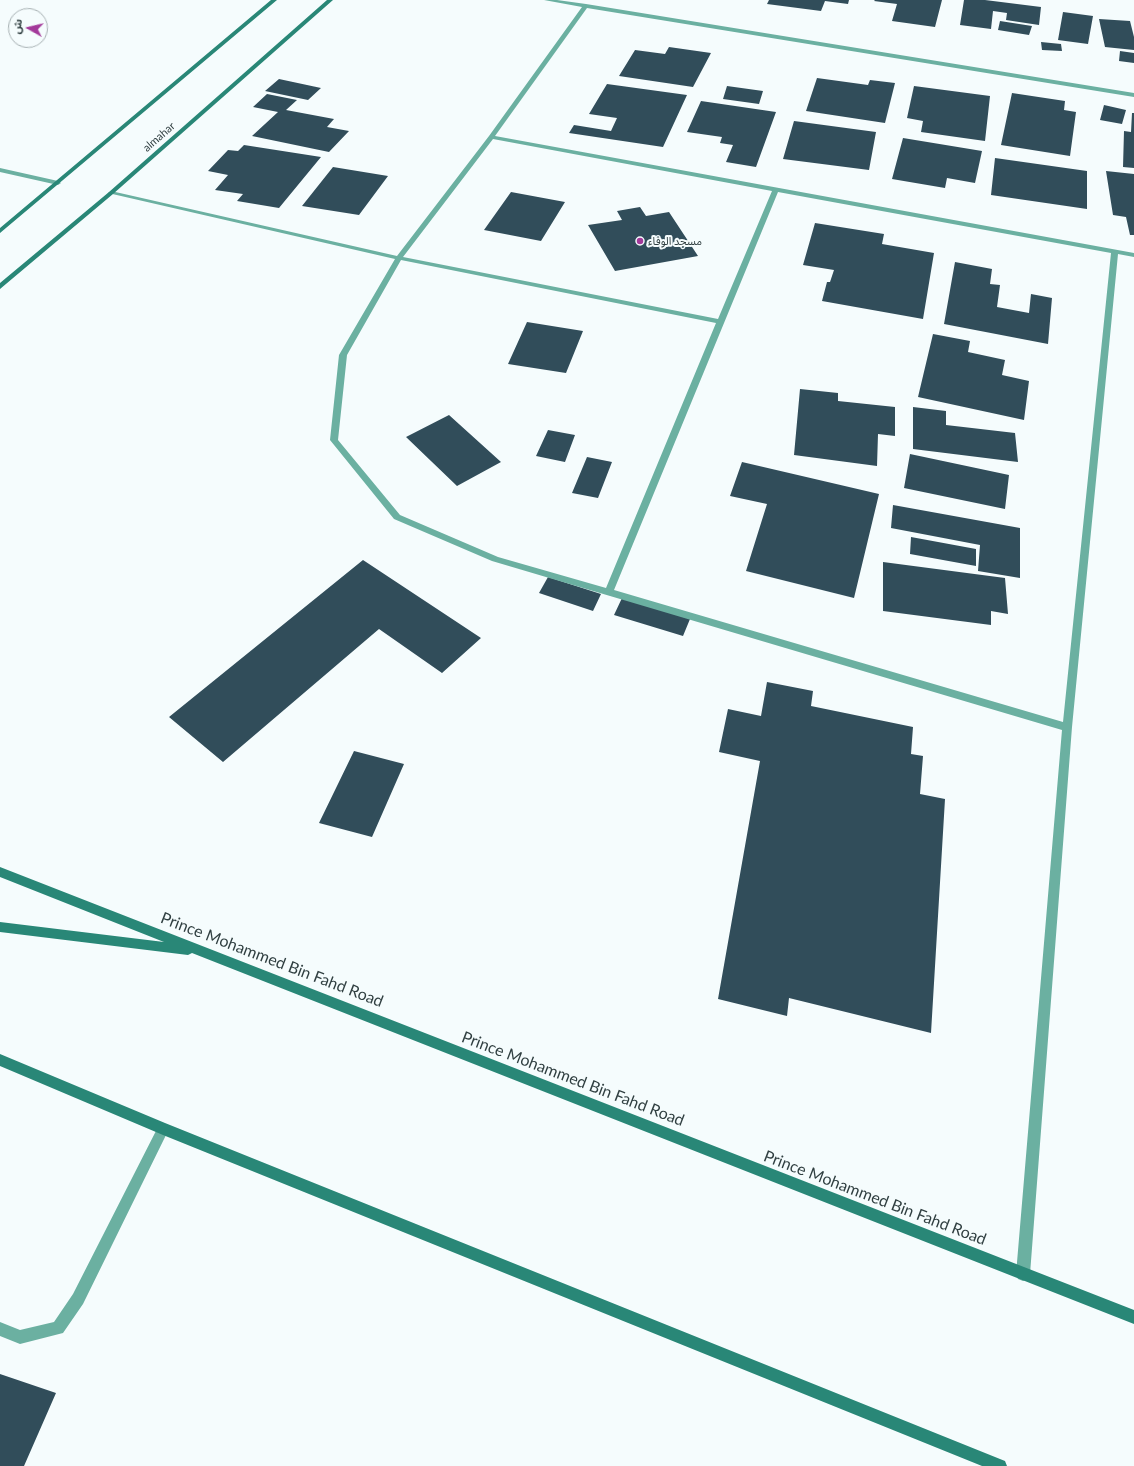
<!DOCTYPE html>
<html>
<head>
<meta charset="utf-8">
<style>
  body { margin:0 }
  #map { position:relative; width:1134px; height:1466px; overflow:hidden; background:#f5fcfd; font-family:Lato,"Noto Sans Arabic",sans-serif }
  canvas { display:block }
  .north { position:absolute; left:8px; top:8px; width:40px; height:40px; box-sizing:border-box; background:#f5fcfd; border:1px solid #a6b0b2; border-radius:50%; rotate:278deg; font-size:11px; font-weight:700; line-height:16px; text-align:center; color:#303f41 }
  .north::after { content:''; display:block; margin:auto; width:14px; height:18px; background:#a3399a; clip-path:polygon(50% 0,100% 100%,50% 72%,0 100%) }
</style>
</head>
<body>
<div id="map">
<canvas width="1134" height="1466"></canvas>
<div class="north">ش</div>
</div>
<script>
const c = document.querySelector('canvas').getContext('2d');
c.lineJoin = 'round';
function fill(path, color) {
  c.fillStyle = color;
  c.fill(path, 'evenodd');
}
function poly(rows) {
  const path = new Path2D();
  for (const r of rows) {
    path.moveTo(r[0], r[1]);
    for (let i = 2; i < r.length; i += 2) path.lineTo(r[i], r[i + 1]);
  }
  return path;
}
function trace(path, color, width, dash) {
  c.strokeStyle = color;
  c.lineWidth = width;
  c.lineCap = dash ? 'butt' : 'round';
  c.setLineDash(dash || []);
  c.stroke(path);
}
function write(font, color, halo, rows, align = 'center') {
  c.font = font + ' Lato,"Noto Sans Arabic",sans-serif';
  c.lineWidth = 4;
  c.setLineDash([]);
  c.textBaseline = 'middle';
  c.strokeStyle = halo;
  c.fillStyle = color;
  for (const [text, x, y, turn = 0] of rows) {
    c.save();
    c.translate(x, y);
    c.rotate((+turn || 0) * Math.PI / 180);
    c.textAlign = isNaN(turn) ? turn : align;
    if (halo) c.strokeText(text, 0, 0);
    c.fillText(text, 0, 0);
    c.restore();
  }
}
const building = poly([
  [769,0,849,0,848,4,825,1,821,11,767,4],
  [875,0,942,0,935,27,892,21,897,4,874,1],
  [964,0,985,0,1041,7,1039,25,1006,20,1007,13,993,11,991,29,960,25],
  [1063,12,1093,16,1088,44,1058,40],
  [1099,19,1130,21,1134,37,1134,50,1105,47],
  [1000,21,1032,26,1029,35,998,30],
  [1041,42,1061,44,1062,51,1042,50],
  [669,47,711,53,693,87,619,76,635,50,665,54],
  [1120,51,1134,53,1134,63,1119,61],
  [817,78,868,85,870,80,895,83,885,123,806,111],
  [279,79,321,88,308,100,265,91],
  [607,84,687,95,663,147,569,133,574,125,611,131,617,118,589,114],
  [727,86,763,91,759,104,723,99],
  [914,86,990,96,985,141,921,132,923,121,907,118],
  [1012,93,1065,101,1064,110,1076,112,1070,156,1001,145],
  [267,94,297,100,286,110,334,119,327,127,349,131,329,152,252,136,278,112,253,107],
  [701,101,776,112,756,167,726,162,733,145,720,143,722,137,687,132],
  [1104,105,1126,110,1122,124,1100,120],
  [1132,113,1134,113,1134,168,1123,167,1124,131,1131,132],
  [794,121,876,132,869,170,783,159],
  [903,138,982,151,975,183,947,178,945,188,892,179],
  [244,145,321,157,279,208,237,201,243,194,215,190,228,175,208,171,228,150,238,151],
  [995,158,1087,171,1087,209,991,195],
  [333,167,388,176,359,215,302,206],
  [1106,171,1134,174,1134,235,1130,235,1126,217,1113,215],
  [511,192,565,202,541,241,484,230],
  [640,207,646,216,669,212,698,256,615,271,588,225,622,220,617,211],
  [815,223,884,234,882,244,934,253,923,319,822,301,827,282,830,282,834,270,803,265],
  [955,262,992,269,990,284,1000,285,997,307,1029,313,1031,294,1052,298,1048,344,944,324],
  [527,322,583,331,566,373,508,364],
  [933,334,970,341,968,352,1005,360,1002,375,1029,381,1024,420,918,397],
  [800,389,838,393,838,401,895,407,895,436,878,434,877,466,794,455],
  [913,407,946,411,946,425,1015,433,1018,462,913,449],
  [449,415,501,462,457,486,406,437],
  [548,430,575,435,565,462,536,456],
  [910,454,1009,475,1005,509,904,488],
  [587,457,612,462,598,498,572,493],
  [742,462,879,494,854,598,746,571,767,504,730,496],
  [893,505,1020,528,1020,578,978,571,980,545,891,528],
  [911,537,976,549,976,566,910,554],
  [363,560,481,638,442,673,379,629,223,762,169,717],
  [883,562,1005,578,1008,614,991,611,991,625,883,611],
  [548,577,601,594,593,611,539,593],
  [622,598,690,619,683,636,614,615],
  [767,682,813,691,811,706,913,727,911,754,923,756,920,794,945,799,931,1033,789,998,787,1016,718,999,760,761,719,752,728,709,761,716],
  [354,751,404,764,372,837,319,823],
  [0,1374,56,1393,24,1466,0,1466]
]);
const lane = poly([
  [163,1123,167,1125,169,1129,167,1133,83,1304,63,1333,20,1344,0,1336,0,1322,20,1330,54,1322,73,1294,159,1125,163,1123]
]);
const street = poly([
  [544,0,557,0,586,4,1134,93,1134,97,587,8,495,136,1134,253,1134,257,1118,254,1072,727,1030,1274,1028,1279,1023,1281,1018,1279,1016,1274,1062,730,492,561,394,519,330,440,339,355,395,259,108,193,111,191,397,256,489,136,582,7,544,0],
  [493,139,772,191,718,319,403,257,493,139],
  [778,192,1111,253,1063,722,614,590,778,192],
  [401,260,716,323,606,588,498,557,400,515,338,440,347,355,401,260],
  [0,168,58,181,61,183,58,185,0,172,0,168]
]);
const secondary = poly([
  [271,0,277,0,0,233,0,228,271,0],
  [327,0,333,0,113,194,0,289,0,283,109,192,327,0],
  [0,867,1134,1310,1134,1324,192,953,188,955,0,932,0,922,164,942,0,877,0,867],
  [0,1054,165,1123,1000,1459,1005,1461,1007,1466,982,1466,163,1135,0,1066,0,1054]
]);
const markers = [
  [640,241,4,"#a3399a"]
];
const farStreetnames = [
  ["almahar",159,137,-41]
];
const farPoinames = [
  ["مسجد الوفاء",648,241]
];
const nearStreetnames = [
  ["Prince Mohammed Bin Fahd Road",272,960,21],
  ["Prince Mohammed Bin Fahd Road",573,1079,21],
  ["Prince Mohammed Bin Fahd Road",875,1198,21]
];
fill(building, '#314d5a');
fill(lane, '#6bb0a1');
fill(street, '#6bb0a1');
fill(secondary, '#298777');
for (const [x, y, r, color] of markers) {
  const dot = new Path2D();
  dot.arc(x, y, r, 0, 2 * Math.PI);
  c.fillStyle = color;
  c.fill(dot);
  trace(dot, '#f5fcfd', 1.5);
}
write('11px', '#303f41', '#f5fcfd', farStreetnames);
write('11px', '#303f41', '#f5fcfd', farPoinames, 'left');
write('16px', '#303f41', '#f5fcfd', nearStreetnames);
</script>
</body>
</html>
